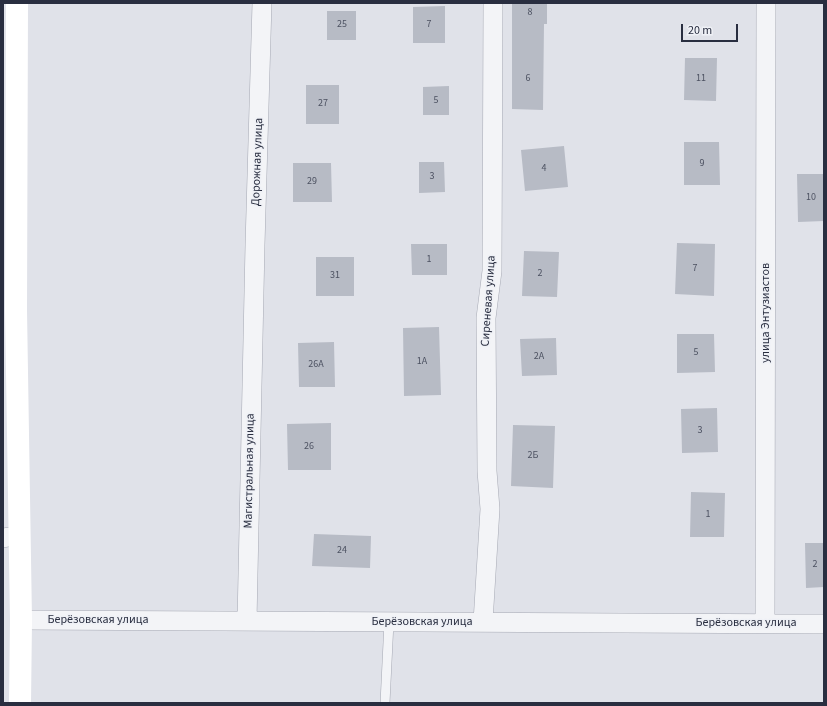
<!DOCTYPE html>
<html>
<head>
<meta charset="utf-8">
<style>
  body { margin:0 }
  #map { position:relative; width:827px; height:706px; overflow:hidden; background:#e0e2e9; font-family:"Source Sans 3",sans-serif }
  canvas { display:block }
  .frame { position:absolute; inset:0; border:4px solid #292e40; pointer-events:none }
  .scale { position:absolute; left:681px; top:24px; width:57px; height:18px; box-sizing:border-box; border:2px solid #292e40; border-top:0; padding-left:5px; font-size:12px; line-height:14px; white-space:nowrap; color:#292e40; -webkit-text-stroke:3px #eff1f6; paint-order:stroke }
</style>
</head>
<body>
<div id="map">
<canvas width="827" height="706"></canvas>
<div class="frame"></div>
<div class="scale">20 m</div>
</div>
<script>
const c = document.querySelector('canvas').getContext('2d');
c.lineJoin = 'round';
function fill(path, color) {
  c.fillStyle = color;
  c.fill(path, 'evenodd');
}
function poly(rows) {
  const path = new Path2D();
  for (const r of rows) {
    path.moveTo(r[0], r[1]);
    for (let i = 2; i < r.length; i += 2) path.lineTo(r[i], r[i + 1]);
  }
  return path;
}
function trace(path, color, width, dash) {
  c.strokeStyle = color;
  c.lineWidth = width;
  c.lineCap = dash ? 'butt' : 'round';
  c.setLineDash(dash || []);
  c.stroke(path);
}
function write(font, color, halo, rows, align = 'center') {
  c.font = font + ' "Source Sans 3",sans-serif';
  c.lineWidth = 3;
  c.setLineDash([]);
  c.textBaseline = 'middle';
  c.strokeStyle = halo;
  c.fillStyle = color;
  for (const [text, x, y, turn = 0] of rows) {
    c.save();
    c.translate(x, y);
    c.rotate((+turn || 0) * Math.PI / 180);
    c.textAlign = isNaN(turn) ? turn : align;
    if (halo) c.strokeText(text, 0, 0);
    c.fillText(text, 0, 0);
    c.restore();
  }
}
const building = poly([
  [512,3,547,3,547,24,544,24,543,110,512,109],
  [445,6,445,43,413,43,413,7],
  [327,11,356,11,356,40,327,40],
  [685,58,717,58,716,101,684,100],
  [306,85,339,85,339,124,306,124],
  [449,86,449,115,423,115,423,87],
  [684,142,719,142,720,185,684,185],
  [564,146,568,187,525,191,521,150],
  [419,162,444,162,445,192,419,193],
  [293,163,331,163,332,202,293,202],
  [797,174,824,174,824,221,798,222],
  [677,243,715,244,714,296,675,294],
  [411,244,447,244,447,275,412,275],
  [524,251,559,252,557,297,522,296],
  [316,257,354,257,354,296,316,296],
  [439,327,441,395,404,396,403,328],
  [677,334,714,334,715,372,677,373],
  [556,338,557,375,522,376,520,339],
  [334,342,335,387,299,387,298,343],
  [717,408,718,452,682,453,681,409],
  [331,423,331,470,288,470,287,424],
  [513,425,555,426,553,488,511,486],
  [691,492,725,493,724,537,690,537],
  [314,534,371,536,370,568,312,566],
  [805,543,824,543,824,587,806,588]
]);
const service = poly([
  [385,703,389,622]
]);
const minor = poly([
  [3,538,20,535],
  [21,620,824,624],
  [247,621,255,245,262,3],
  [483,622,490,509,487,471,486,318,492,271,493,3],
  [765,623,766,3]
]);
const secondary = poly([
  [17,3,16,310,21,620,20,703]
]);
const numberNames = [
  ["8",530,13],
  ["25",342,25],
  ["7",429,25],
  ["6",528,79],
  ["11",701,79],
  ["5",436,101],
  ["27",323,104],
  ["9",702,164],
  ["4",544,169],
  ["3",432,177],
  ["29",312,182],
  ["10",811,198],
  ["1",429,260],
  ["7",695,269],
  ["2",540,274],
  ["31",335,276],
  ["5",696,353],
  ["2А",539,357],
  ["1А",422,362],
  ["26А",316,365],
  ["3",700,431],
  ["26",309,447],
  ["2Б",533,456],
  ["1",708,515],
  ["24",342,551],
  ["2",815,565]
];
const streetNames = [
  ["Дорожная улица",258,162,-88],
  ["Сиреневая улица",489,301,-86],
  ["улица Энтузиастов",766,313,-90],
  ["Магистральная улица",250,471,-89],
  ["Берёзовская улица",98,620],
  ["Берёзовская улица",422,622],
  ["Берёзовская улица",746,623]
];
fill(building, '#b7bbc5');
trace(service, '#a5a8b3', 10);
trace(minor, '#a5a8b3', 20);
trace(service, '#f3f4f7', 9);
trace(minor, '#f3f4f7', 19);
trace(secondary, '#fff', 22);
write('10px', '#4c5161', null, numberNames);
write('12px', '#292e40', '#eff1f6', streetNames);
</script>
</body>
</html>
